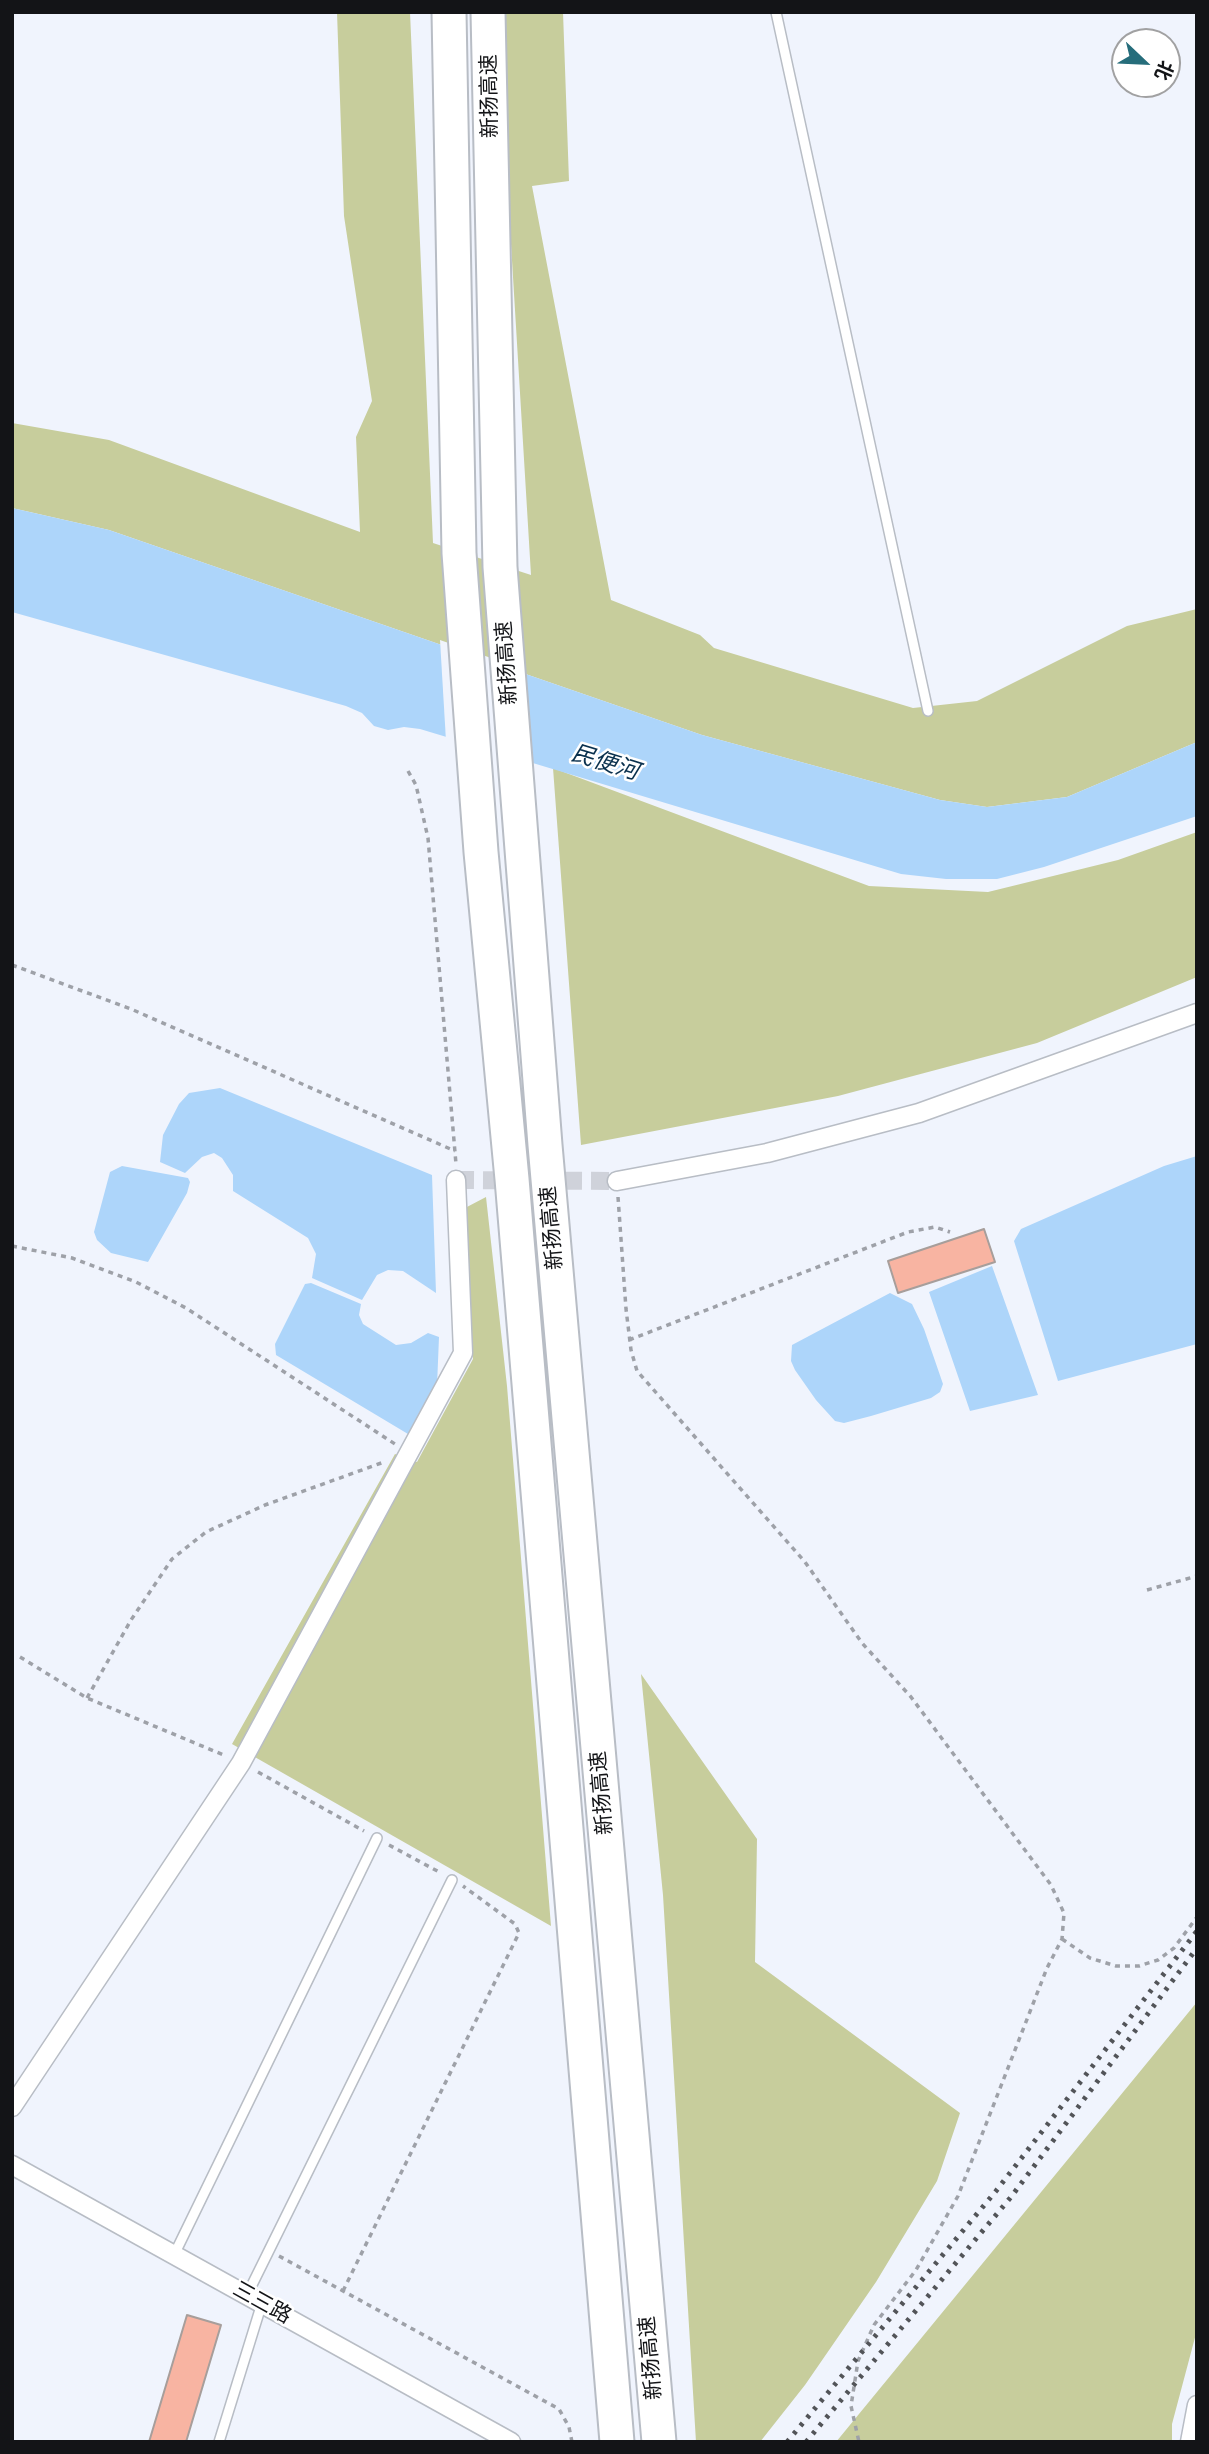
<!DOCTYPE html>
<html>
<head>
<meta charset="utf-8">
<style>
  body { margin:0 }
  #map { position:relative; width:1209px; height:2454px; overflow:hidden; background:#f0f4fd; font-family:Figtree,"Noto Sans SC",sans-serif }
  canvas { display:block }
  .frame { position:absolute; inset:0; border:14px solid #131417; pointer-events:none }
  .north { position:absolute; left:1111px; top:28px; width:70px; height:70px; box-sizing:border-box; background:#fff; border:2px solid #a1a1a2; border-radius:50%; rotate:113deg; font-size:19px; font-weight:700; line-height:28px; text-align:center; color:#131417 }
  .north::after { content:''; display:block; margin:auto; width:24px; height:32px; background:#266d7b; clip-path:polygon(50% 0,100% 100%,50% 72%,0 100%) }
</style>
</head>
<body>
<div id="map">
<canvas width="1209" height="2454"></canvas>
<div class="frame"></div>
<div class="north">北</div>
</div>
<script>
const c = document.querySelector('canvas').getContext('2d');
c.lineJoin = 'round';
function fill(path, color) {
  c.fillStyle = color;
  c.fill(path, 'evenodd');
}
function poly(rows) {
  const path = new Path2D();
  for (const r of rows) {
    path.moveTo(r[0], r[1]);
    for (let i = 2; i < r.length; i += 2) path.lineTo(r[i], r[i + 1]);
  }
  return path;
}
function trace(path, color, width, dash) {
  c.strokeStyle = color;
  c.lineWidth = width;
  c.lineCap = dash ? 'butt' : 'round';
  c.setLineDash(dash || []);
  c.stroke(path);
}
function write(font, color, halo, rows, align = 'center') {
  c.font = font + ' Figtree,"Noto Sans SC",sans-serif';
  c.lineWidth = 5;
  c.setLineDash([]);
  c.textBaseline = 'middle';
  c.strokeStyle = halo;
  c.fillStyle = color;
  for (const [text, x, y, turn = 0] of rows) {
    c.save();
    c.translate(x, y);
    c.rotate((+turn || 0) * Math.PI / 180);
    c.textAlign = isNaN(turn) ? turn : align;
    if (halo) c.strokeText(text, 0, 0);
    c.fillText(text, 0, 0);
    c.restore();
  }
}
const green = poly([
  [337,12,410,12,433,543,531,575,497,12,563,12,569,181,532,186,611,600,700,635,714,648,913,708,977,701,1127,626,1197,609,1197,742,1067,797,987,807,940,800,702,735,109,530,12,508,12,423,109,440,360,532,356,437,372,401,344,216],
  [553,768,869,886,988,892,1118,860,1197,832,1197,977,1037,1043,838,1096,581,1145],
  [486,1197,507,1386,551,1926,232,1744,395,1454,417,1462,473,1359,465,1208],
  [641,1674,757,1839,755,1962,960,2113,937,2181,876,2282,805,2385,760,2442,696,2442,663,1895],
  [1197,2002,1197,2330,1172,2424,1172,2442,836,2442]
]);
const water = poly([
  [12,508,109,530,702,735,940,800,987,807,1067,797,1197,742,1197,816,1044,867,997,879,946,879,901,874,420,729,404,727,388,730,374,726,362,713,346,706,12,612],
  [220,1088,432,1175,436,1293,403,1271,388,1270,377,1275,362,1300,312,1278,316,1254,308,1238,233,1191,233,1175,222,1158,214,1153,202,1157,185,1173,160,1162,163,1135,179,1104,189,1093],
  [1197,1156,1197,1344,1058,1381,1014,1241,1021,1229,1164,1166],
  [122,1166,188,1178,190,1182,187,1193,148,1262,111,1253,97,1240,94,1232,110,1172],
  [992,1266,1038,1395,970,1411,929,1292],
  [311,1283,361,1304,359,1315,363,1324,396,1345,411,1343,428,1333,439,1337,437,1386,414,1429,408,1434,276,1355,275,1344,305,1284],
  [890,1293,912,1304,924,1329,943,1384,940,1392,931,1398,871,1416,844,1423,835,1421,816,1400,795,1370,791,1361,792,1345]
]);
const pier = poly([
  [440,640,525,670,531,767,446,741]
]);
const building = poly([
  [984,1229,995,1262,898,1293,888,1261,984,1229],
  [187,2315,221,2325,186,2442,149,2442,187,2315]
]);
const streetTunnel = poly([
  [456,1180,617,1181]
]);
const path = poly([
  [408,771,416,785,428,838,456,1164],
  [12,965,131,1009,455,1151],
  [618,1197,626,1309,631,1350,637,1371,805,1562,862,1643,911,1697,1051,1885,1064,1913,1062,1939,1047,1968,958,2196,916,2270,874,2325,858,2361,851,2406,859,2442],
  [12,1246,72,1258,136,1282,186,1308,395,1444],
  [629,1340,908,1232,935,1227,950,1232],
  [1147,1590,1197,1576],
  [20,1657,87,1698,226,1756],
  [87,1698,131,1620,172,1559,206,1532,265,1505,384,1462],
  [258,1772,364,1831],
  [389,1845,441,1873],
  [1062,1939,1090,1958,1116,1966,1139,1966,1158,1960,1174,1948,1197,1917],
  [279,2256,559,2409,569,2427,572,2442],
  [343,2291,519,1933,515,1924,463,1886]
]);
const lane = poly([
  [776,12,928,711],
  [174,2255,377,1838],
  [247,2295,452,1880],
  [219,2442,262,2303]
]);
const street = poly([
  [617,1181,767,1153,919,1113,1197,1013],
  [12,2107,241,1763,463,1353,456,1180],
  [12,2165,511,2442],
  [1190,2442,1197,2405]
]);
const highway = poly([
  [449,12,459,553,481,852,512,1179,617,2442],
  [488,12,500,567,545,1145,659,2442]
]);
const rail = poly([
  [787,2442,996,2191,1197,1931],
  [806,2442,1011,2197,1197,1948]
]);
const streetNames = [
  ["新扬高速",490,96,-91],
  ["新扬高速",507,663,-94],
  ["新扬高速",552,1228,-95],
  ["新扬高速",602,1793,-95],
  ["三三路",262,2303,29],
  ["新扬高速",651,2358,-95]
];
const waterNames = [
  ["民便河",605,763,17]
];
fill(green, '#c7cd9c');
fill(water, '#add5fa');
fill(pier, '#f0f4fd');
fill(building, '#f8b4a2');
trace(building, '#a79e9b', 2);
trace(streetTunnel, '#cfd2da', 18, [18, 9]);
trace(lane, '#b8bdc5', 12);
trace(street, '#b8bdc5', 21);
trace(highway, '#b8bdc5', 37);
trace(path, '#9ea1a8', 3.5, [5, 5]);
trace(lane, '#fff', 9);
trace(street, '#fff', 18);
trace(highway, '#fff', 33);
trace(rail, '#525458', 5, [3.5, 7]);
write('21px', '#131417', '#fff', streetNames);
write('italic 23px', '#0a314e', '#fff', waterNames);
</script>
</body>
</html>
